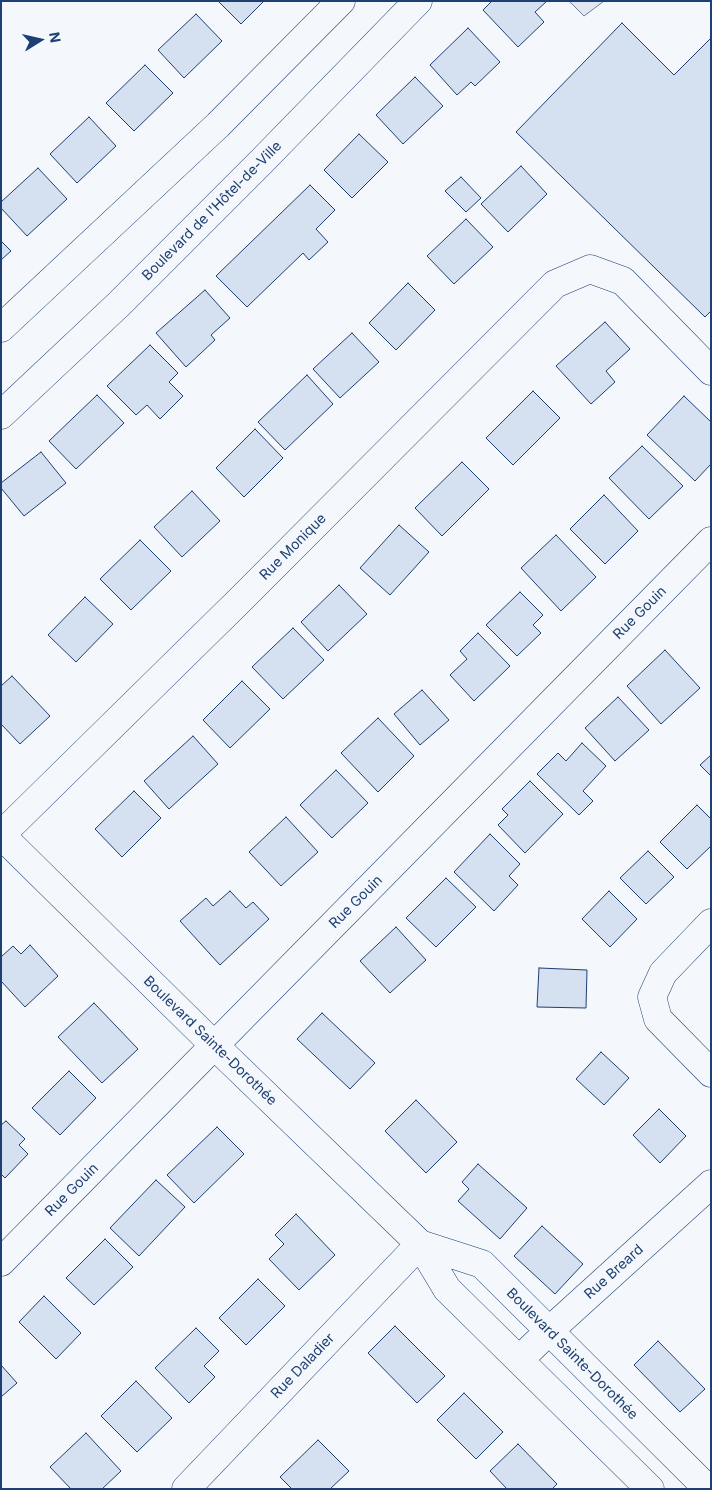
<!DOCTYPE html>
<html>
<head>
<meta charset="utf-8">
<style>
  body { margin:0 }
  #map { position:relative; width:712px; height:1490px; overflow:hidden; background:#f4f7fb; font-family:Inter,sans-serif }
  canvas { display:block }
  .frame { position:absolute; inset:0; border:2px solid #1d3f73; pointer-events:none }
  .north { position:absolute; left:15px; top:15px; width:50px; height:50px; -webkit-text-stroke:4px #f4f7fb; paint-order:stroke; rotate:80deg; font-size:14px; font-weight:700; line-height:20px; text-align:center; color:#1d3f73 }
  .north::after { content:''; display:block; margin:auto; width:18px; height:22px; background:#1d3f73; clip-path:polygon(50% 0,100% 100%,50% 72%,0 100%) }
</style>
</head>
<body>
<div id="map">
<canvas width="712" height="1490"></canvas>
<div class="frame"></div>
<div class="north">N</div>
</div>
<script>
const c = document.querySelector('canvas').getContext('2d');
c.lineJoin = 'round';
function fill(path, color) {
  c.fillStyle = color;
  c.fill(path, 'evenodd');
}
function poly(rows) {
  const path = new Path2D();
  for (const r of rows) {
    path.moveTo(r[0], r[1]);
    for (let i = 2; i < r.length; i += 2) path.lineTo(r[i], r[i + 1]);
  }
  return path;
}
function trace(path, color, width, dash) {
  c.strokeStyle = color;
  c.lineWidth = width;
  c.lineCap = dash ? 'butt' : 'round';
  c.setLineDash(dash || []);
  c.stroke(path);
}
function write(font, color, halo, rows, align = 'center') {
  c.font = font + ' Inter,sans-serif';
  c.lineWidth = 4;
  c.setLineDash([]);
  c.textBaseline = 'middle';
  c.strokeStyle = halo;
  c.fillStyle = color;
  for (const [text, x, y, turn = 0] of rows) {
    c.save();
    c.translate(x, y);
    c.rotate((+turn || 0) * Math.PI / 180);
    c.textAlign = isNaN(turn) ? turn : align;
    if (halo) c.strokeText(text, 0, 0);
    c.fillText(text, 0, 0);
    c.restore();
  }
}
const parking = poly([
  [569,1,604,1,584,16,569,1]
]);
const building = poly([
  [218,1,264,1,241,24,218,1],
  [492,1,547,1,535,12,544,22,518,47,483,10,492,1],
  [196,14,222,41,184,78,158,50,196,14],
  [622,23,674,75,711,38,711,311,705,317,516,132,622,23],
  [468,28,500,62,475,86,471,82,457,95,430,65,468,28],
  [145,65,173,93,134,131,106,103,145,65],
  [415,77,443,106,403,144,376,115,415,77],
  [89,117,116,146,77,183,50,154,89,117],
  [359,134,388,162,352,198,324,170,359,134],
  [521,166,547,194,508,232,481,204,521,166],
  [38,168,67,199,27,236,1,208,1,202,38,168],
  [461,177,481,198,466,212,445,191,461,177],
  [310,185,335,210,316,229,328,242,309,260,303,253,247,307,216,276,310,185],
  [466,219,493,247,454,284,427,256,466,219],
  [1,241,11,251,1,260,1,241],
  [408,283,435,310,396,350,369,323,408,283],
  [205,290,230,318,211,335,215,340,186,367,156,333,205,290],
  [605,322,630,349,606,371,615,382,591,404,556,366,605,322],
  [352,333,379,362,340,398,313,369,352,333],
  [150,345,178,373,169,382,183,396,160,419,147,405,136,415,107,386,150,345],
  [307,375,333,404,285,450,258,422,307,375],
  [533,391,560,418,513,465,486,438,533,391],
  [97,395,124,423,76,469,49,441,97,395],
  [684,396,711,422,711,464,695,481,647,435,684,396],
  [255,429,283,458,244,497,216,468,255,429],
  [642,446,683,486,649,519,609,478,642,446],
  [41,452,66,483,24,516,1,488,1,483,41,452],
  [462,462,489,489,442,536,415,508,462,462],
  [192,491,220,521,182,557,154,527,192,491],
  [604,495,638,531,605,564,570,529,604,495],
  [399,525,429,552,390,595,360,568,399,525],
  [556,535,596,577,561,611,521,568,556,535],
  [140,540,171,571,131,610,100,579,140,540],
  [339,585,367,614,328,651,301,622,339,585],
  [520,592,543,615,533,625,541,633,517,656,486,625,520,592],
  [85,597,113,624,76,662,48,635,85,597],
  [293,628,324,660,283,699,252,667,293,628],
  [478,633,510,666,474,701,450,675,467,659,460,651,478,633],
  [665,650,700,688,661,724,627,686,665,650],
  [12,676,50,716,20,744,1,724,1,686,12,676],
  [242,681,270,709,230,748,203,720,242,681],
  [422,690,449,720,420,745,394,714,422,690],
  [618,697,649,730,615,761,585,728,618,697],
  [378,718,414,756,378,792,341,753,378,718],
  [193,736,218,764,169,809,144,781,193,736],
  [582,743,606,766,583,791,593,801,579,815,537,774,558,753,566,761,582,743],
  [711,755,711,776,700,765,711,755],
  [336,770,368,803,332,838,300,805,336,770],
  [530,781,563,814,525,853,498,825,508,815,502,809,530,781],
  [134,791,161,818,122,857,95,829,134,791],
  [697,805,711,819,711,846,687,869,660,842,697,805],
  [286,817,318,852,281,886,249,852,286,817],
  [490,834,520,864,509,876,518,885,494,911,454,872,490,834],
  [648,851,674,877,646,904,620,878,648,851],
  [446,878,476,907,436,947,406,918,446,878],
  [230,891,246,908,253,902,269,919,220,965,180,921,206,898,213,906,230,891],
  [609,891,637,919,610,947,582,919,609,891],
  [396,927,426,960,390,993,360,961,396,927],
  [30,945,58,976,25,1007,1,981,1,957,13,946,21,954,30,945],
  [539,968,587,970,586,1008,537,1007,539,968],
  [94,1003,138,1049,102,1083,58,1037,94,1003],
  [322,1013,375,1063,350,1089,297,1039,322,1013],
  [601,1052,629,1078,604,1105,576,1079,601,1052],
  [69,1071,96,1098,60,1135,32,1108,69,1071],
  [416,1100,457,1142,426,1173,385,1131,416,1100],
  [659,1109,686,1136,660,1163,633,1135,659,1109],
  [6,1121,25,1139,19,1145,28,1154,5,1178,1,1174,1,1125,6,1121],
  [217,1127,244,1154,194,1203,167,1175,217,1127],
  [478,1164,527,1208,500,1239,458,1201,469,1189,462,1182,478,1164],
  [156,1180,185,1207,139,1256,110,1228,156,1180],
  [296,1214,335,1255,299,1290,269,1259,284,1244,275,1235,296,1214],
  [542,1226,583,1264,555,1294,514,1256,542,1226],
  [105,1239,133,1267,94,1305,66,1278,105,1239],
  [258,1279,285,1306,246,1345,219,1318,258,1279],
  [44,1296,81,1333,56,1359,19,1322,44,1296],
  [395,1326,445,1376,417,1403,368,1353,395,1326],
  [196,1328,219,1351,204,1366,215,1377,189,1403,155,1368,196,1328],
  [658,1341,705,1389,680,1412,634,1365,658,1341],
  [1,1365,17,1383,1,1397,1,1365],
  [136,1381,172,1418,137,1452,101,1416,136,1381],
  [464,1393,503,1432,476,1459,437,1420,464,1393],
  [86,1433,121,1471,102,1489,71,1489,50,1467,86,1433],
  [318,1440,349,1471,330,1489,292,1489,280,1477,318,1440],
  [518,1444,557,1484,552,1489,507,1489,490,1471,518,1444]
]);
const minor = poly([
  [1,328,218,125,341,1],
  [1,415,119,304,262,161,418,1],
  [1,835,242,598,555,284,590,269,623,281,711,371],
  [1,835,215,1046,420,1244,447,1289,650,1489],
  [711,923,663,973,652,997,658,1019,711,1073],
  [420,1244,482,1264,708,1489],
  [1,1262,711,541],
  [519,1360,549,1331,711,1184],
  [186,1489,420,1244]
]);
const streetNames = [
  ["Boulevard de l'Hôtel-de-Ville",212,211,-45],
  ["Rue Monique",293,547,-45],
  ["Rue Gouin",640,613,-45],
  ["Rue Gouin",356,902,-45],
  ["Boulevard Sainte-Dorothée",210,1041,44],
  ["Rue Gouin",72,1190,-45],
  ["Rue Breard",614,1272,-42],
  ["Boulevard Sainte-Dorothée",572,1354,45],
  ["Rue Daladier",303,1366,-46]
];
fill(parking, '#e3e8f0');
trace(parking, '#687fa3', 1);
fill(building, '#d5e0f0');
trace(building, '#1d3f73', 1);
trace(minor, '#1d3f73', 29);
trace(minor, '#f4f7fb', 28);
write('14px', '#1d3f73', '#f4f7fb', streetNames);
</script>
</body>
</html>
